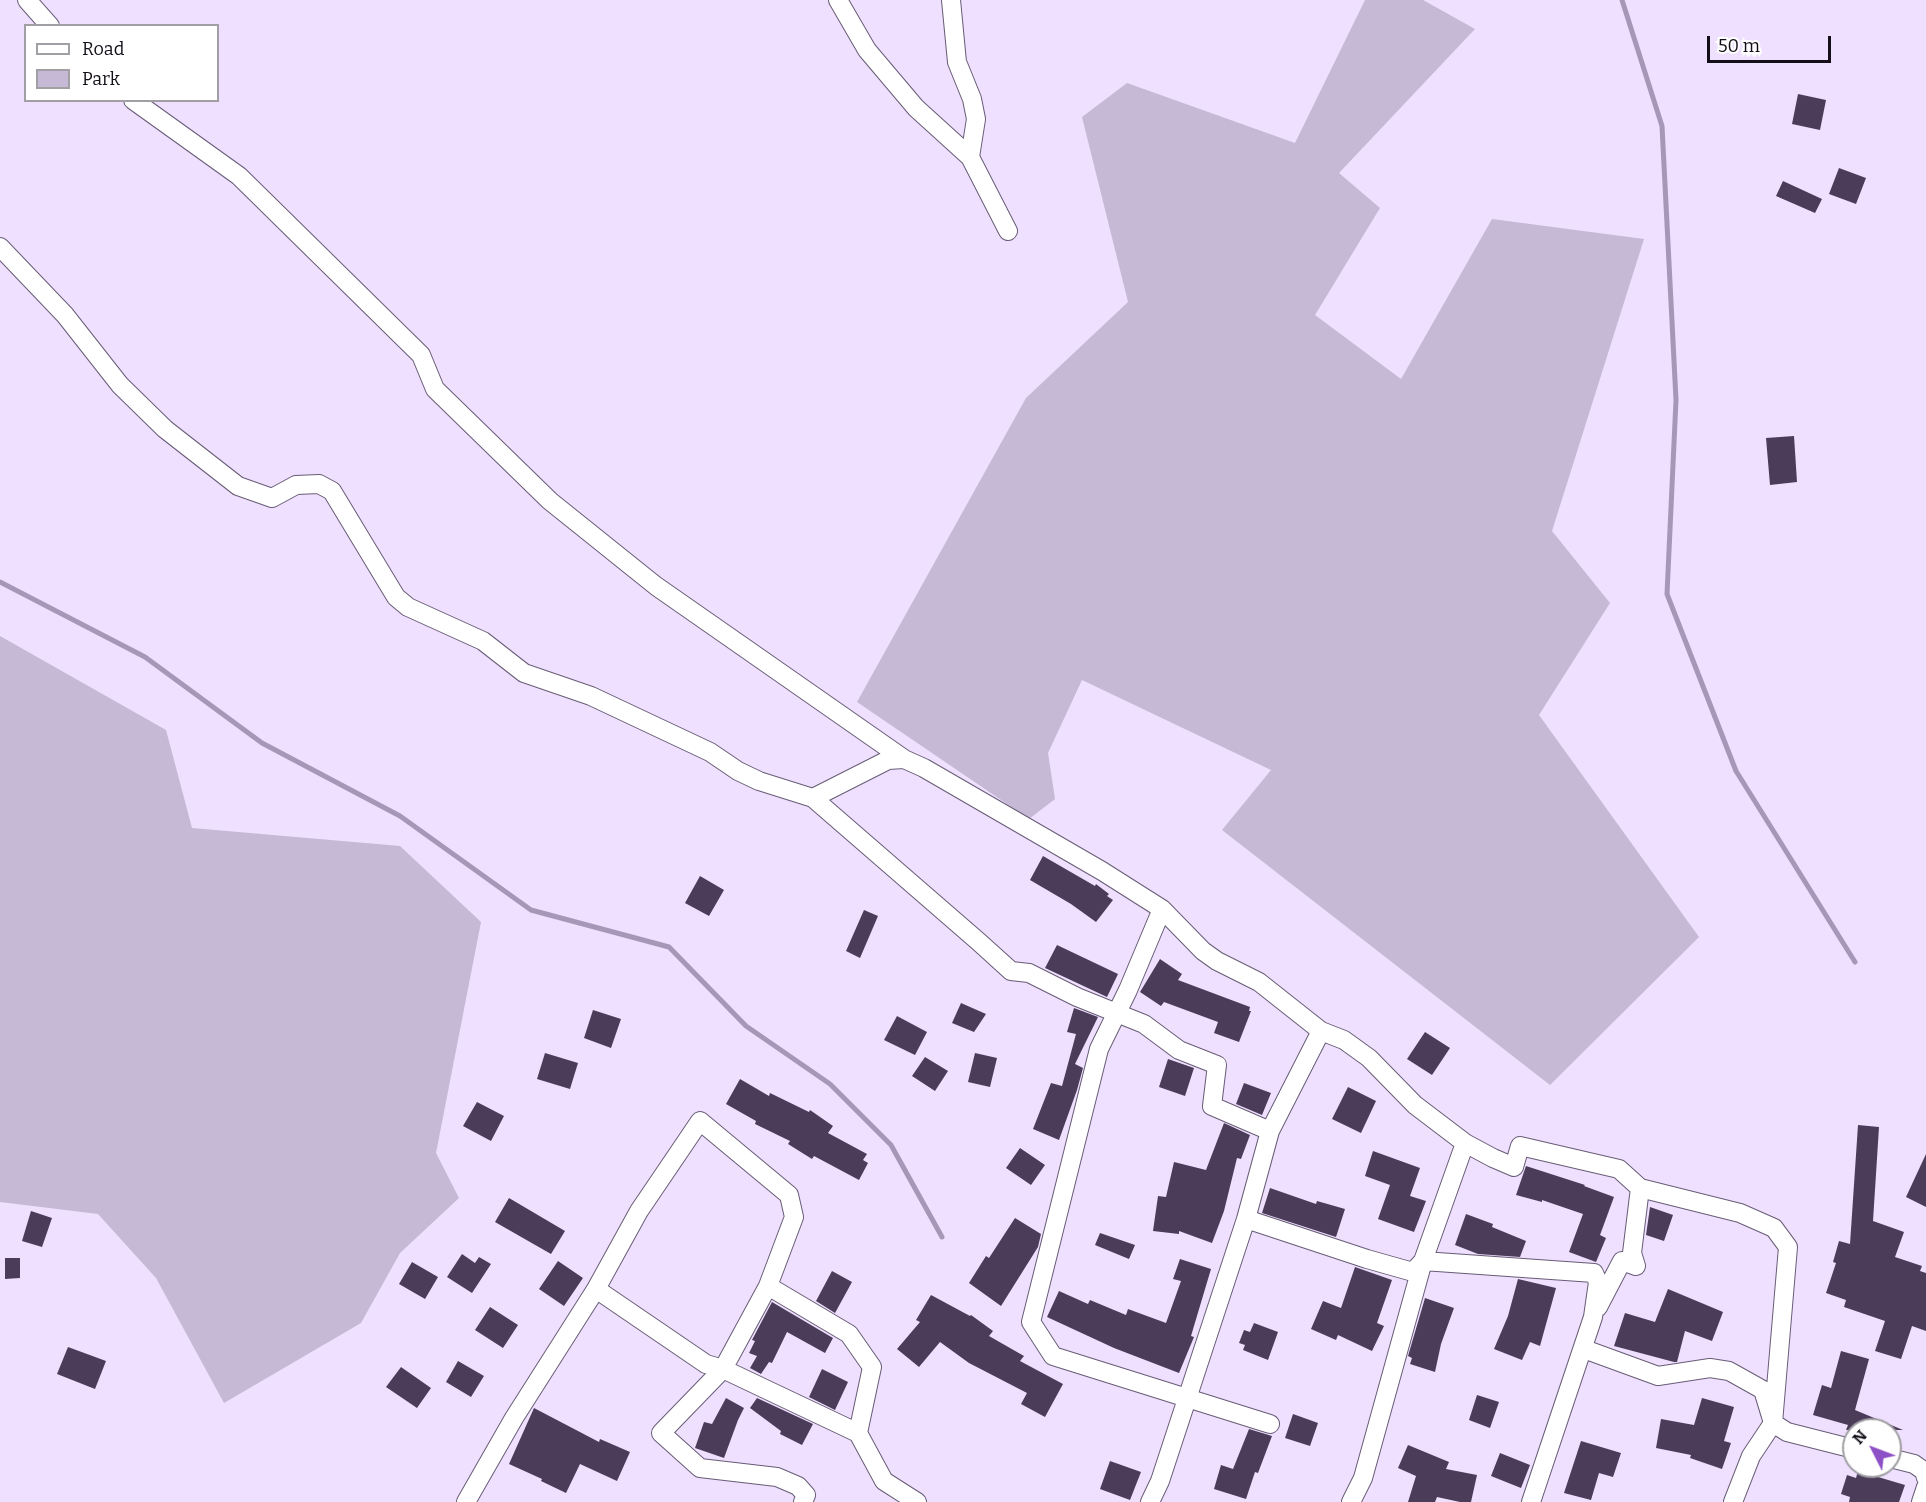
<!DOCTYPE html>
<html>
<head>
<meta charset="utf-8">
<style>
  body { margin:0 }
  #map { position:relative; width:1926px; height:1502px; overflow:hidden; background:#eee0fe; font-family:Bitter,serif }
  canvas { display:block }
  .legend { position:absolute; left:24px; top:24px; width:195px; height:78px; box-sizing:border-box; background:#fff; border:2px solid #a19fa3; margin:0; padding:8px 10px; list-style:none; font-size:18px; color:#130e18 }
  .legend li { display:flex; align-items:center; gap:12px; height:30px }
  .legend b { width:30px; border:2px solid #a19fa3 }
  .north { position:absolute; left:1842px; top:1418px; width:60px; height:60px; box-sizing:border-box; background:#fff; border:2px solid #a19fa3; border-radius:50%; rotate:312deg; font-size:16px; font-weight:700; line-height:24px; text-align:center; color:#130e18 }
  .north::after { content:''; display:block; margin:auto; width:21px; height:27px; background:#8e50c6; clip-path:polygon(50% 0,100% 100%,50% 72%,0 100%) }
  .scale { position:absolute; left:1707px; top:36px; width:124px; height:27px; box-sizing:border-box; border:3px solid #130e18; border-top:0; padding-left:8px; font-size:18px; line-height:21px; white-space:nowrap; color:#130e18; -webkit-text-stroke:4px #fff; paint-order:stroke }
</style>
</head>
<body>
<div id="map">
<canvas width="1926" height="1502"></canvas>
<ul class="legend">
<li><b style="height:8px;background:#fff"></b>Road</li>
<li><b style="height:16px;background:#c5b9d5"></b>Park</li>
</ul>
<div class="north">N</div>
<div class="scale">50 m</div>
</div>
<script>
const c = document.querySelector('canvas').getContext('2d');
c.lineJoin = 'round';
function fill(path, color) {
  c.fillStyle = color;
  c.fill(path, 'evenodd');
}
function poly(rows) {
  const path = new Path2D();
  for (const r of rows) {
    path.moveTo(r[0], r[1]);
    for (let i = 2; i < r.length; i += 2) path.lineTo(r[i], r[i + 1]);
  }
  return path;
}
function trace(path, color, width, dash) {
  c.strokeStyle = color;
  c.lineWidth = width;
  c.lineCap = dash ? 'butt' : 'round';
  c.setLineDash(dash || []);
  c.stroke(path);
}
const green = poly([
  [1365,0,1423,0,1475,29,1339,173,1380,208,1315,315,1401,379,1492,219,1644,239,1552,531,1610,603,1539,715,1699,937,1550,1085,1222,830,1271,770,1082,680,1048,753,1055,799,1029,819,857,702,1026,398,1128,302,1082,117,1127,83,1295,143],
  [0,636,166,730,192,828,400,846,481,922,436,1153,459,1198,400,1253,361,1323,224,1403,156,1278,98,1214,0,1202]
]);
const stream = poly([
  [1622,0,1662,126,1676,400,1667,594,1736,771,1855,962],
  [0,582,145,657,262,743,400,816,531,910,669,947,746,1026,830,1084,891,1145,942,1237]
]);
const building = poly([
  [1798,94,1826,100,1820,130,1792,124],
  [1839,168,1866,178,1856,204,1829,194],
  [1783,181,1822,199,1815,213,1776,196],
  [1794,436,1797,482,1770,485,1766,438],
  [1043,856,1095,886,1096,884,1109,894,1107,896,1113,900,1096,922,1071,904,1030,880],
  [700,876,724,890,709,916,685,903],
  [864,910,878,916,860,958,846,951],
  [1057,945,1118,974,1107,997,1045,968],
  [1160,959,1182,974,1178,980,1250,1007,1249,1011,1251,1011,1239,1042,1214,1033,1218,1022,1164,1002,1161,1006,1140,992],
  [961,1003,986,1014,974,1032,952,1023],
  [1074,1008,1098,1017,1075,1064,1083,1068,1077,1090,1059,1140,1033,1129,1051,1083,1062,1086,1076,1034,1067,1032],
  [593,1010,621,1019,611,1048,584,1038],
  [897,1016,927,1032,915,1055,884,1040],
  [1425,1032,1450,1048,1432,1075,1407,1059],
  [545,1053,578,1063,570,1089,537,1079],
  [975,1053,997,1058,990,1087,968,1082],
  [925,1057,948,1071,935,1091,912,1076],
  [1168,1059,1194,1068,1185,1096,1159,1087],
  [740,1079,769,1096,770,1093,809,1112,810,1110,833,1126,828,1133,867,1154,863,1160,868,1163,859,1180,814,1156,812,1159,788,1144,790,1141,755,1124,756,1121,726,1104],
  [1244,1083,1271,1093,1262,1115,1236,1104],
  [1348,1087,1376,1101,1361,1133,1332,1119],
  [477,1102,504,1116,491,1141,463,1126],
  [1224,1123,1250,1135,1241,1159,1237,1158,1224,1211,1212,1243,1179,1231,1179,1234,1153,1231,1158,1196,1166,1197,1174,1162,1206,1170],
  [1858,1125,1879,1127,1873,1221,1904,1232,1895,1257,1922,1266,1920,1271,1926,1273,1926,1331,1912,1326,1901,1359,1875,1351,1885,1321,1844,1307,1846,1300,1826,1293,1836,1263,1833,1262,1839,1241,1850,1244],
  [1020,1148,1045,1165,1031,1185,1006,1168],
  [1373,1151,1420,1168,1410,1196,1426,1201,1414,1232,1378,1219,1390,1185,1365,1176],
  [1926,1154,1926,1207,1906,1197],
  [1526,1166,1585,1185,1584,1186,1614,1197,1600,1235,1606,1238,1596,1262,1569,1252,1583,1214,1542,1200,1542,1202,1516,1195],
  [1270,1188,1316,1204,1317,1201,1345,1209,1336,1237,1262,1213],
  [509,1198,565,1231,551,1254,495,1222],
  [1650,1207,1673,1215,1664,1241,1646,1235],
  [31,1211,52,1218,42,1247,22,1241],
  [1466,1214,1493,1224,1492,1227,1526,1241,1520,1257,1478,1254,1455,1245],
  [1015,1218,1041,1234,1038,1247,1001,1306,969,1283,986,1256,989,1258],
  [1100,1233,1135,1245,1129,1259,1095,1245],
  [462,1254,475,1263,479,1257,491,1264,472,1293,447,1277],
  [5,1258,20,1258,20,1278,5,1279],
  [1180,1259,1211,1269,1191,1336,1194,1337,1179,1373,1114,1348,1047,1317,1059,1291,1088,1304,1090,1300,1126,1315,1128,1309,1166,1323,1181,1281,1173,1279],
  [558,1261,583,1278,564,1306,539,1289],
  [412,1262,438,1277,425,1299,399,1284],
  [1355,1267,1392,1280,1377,1323,1384,1326,1372,1351,1338,1335,1336,1340,1311,1329,1323,1301,1341,1308],
  [832,1271,852,1282,835,1313,816,1301],
  [1518,1279,1556,1288,1540,1346,1530,1342,1522,1360,1494,1349,1508,1316],
  [1668,1289,1723,1312,1712,1341,1685,1331,1677,1362,1674,1362,1614,1346,1625,1313,1655,1322],
  [931,1295,970,1316,971,1315,993,1331,989,1336,1024,1356,1020,1361,1063,1384,1045,1417,1021,1404,1027,1393,969,1363,940,1342,919,1367,897,1349,920,1322,916,1320],
  [1425,1298,1454,1308,1441,1344,1435,1372,1410,1364,1412,1358,1408,1356],
  [772,1302,833,1338,825,1353,787,1332,772,1363,769,1362,761,1374,750,1368,757,1356,749,1353,755,1341,752,1340],
  [490,1307,518,1325,503,1348,475,1330],
  [1254,1323,1278,1332,1268,1360,1243,1350,1245,1345,1239,1343,1244,1330,1250,1332],
  [68,1347,106,1361,95,1389,57,1374],
  [1841,1351,1869,1359,1855,1410,1903,1430,1846,1430,1848,1425,1813,1415,1822,1385,1831,1388],
  [458,1361,484,1376,471,1397,446,1382],
  [401,1367,431,1388,417,1408,386,1387],
  [822,1369,848,1382,835,1410,809,1397],
  [1477,1395,1499,1402,1490,1428,1469,1420],
  [726,1398,744,1408,738,1420,724,1458,695,1448,704,1422,712,1424],
  [757,1398,813,1424,802,1445,780,1434,781,1431,750,1408],
  [1702,1398,1734,1407,1724,1441,1731,1443,1722,1469,1690,1458,1691,1455,1656,1448,1661,1419,1694,1425],
  [534,1408,599,1442,600,1439,630,1452,617,1481,580,1464,566,1493,541,1481,542,1479,509,1464],
  [1293,1414,1318,1423,1310,1446,1285,1438],
  [1249,1429,1272,1436,1258,1473,1255,1472,1246,1499,1214,1489,1221,1465,1233,1469],
  [1581,1441,1621,1453,1613,1477,1599,1473,1591,1500,1564,1493],
  [1408,1445,1449,1462,1446,1469,1477,1475,1471,1502,1460,1502,1437,1497,1435,1502,1408,1502,1416,1476,1398,1468],
  [1500,1453,1530,1465,1521,1488,1491,1476],
  [1110,1461,1141,1472,1130,1500,1100,1489],
  [1858,1471,1905,1485,1899,1502,1849,1502,1850,1497,1841,1494,1847,1475,1856,1478]
]);
const minor = poly([
  [27,0,50,26],
  [838,0,867,50,916,108,970,157,1008,231],
  [951,0,957,62,972,99,976,119,970,157],
  [133,100,239,176,421,355,435,389,550,501,656,586,904,759],
  [0,247,65,315,120,385,165,429,238,486,272,498,296,485,319,484,332,491,396,597,408,607,483,641,524,673,591,696,710,752,738,771,759,781,813,798,979,942,1011,971,1029,973,1077,997,1144,1024,1179,1050,1217,1065,1212,1106,1270,1131,1246,1219,1367,1259,1413,1272,1423,1261,1594,1273,1598,1282,1593,1317,1531,1502],
  [813,798,888,760,904,759,924,768,1102,871,1162,909,1203,951,1217,961,1259,982,1321,1031,1344,1040,1369,1058,1415,1105,1465,1143,1493,1158,1514,1167,1520,1146,1619,1169,1640,1188,1632,1253,1636,1266,1622,1261,1598,1307],
  [1162,909,1128,990,1099,1049,1031,1322,1053,1356,1270,1424],
  [1270,1131,1321,1031],
  [1640,1188,1740,1213,1774,1228,1788,1247,1773,1423,1751,1456,1733,1502],
  [768,1286,849,1334,872,1367,858,1433],
  [596,1289,706,1364,723,1369,858,1433,884,1481,917,1502],
  [1584,1349,1658,1376,1710,1368,1729,1371,1763,1390,1773,1423,1787,1432,1854,1449],
  [1890,1458,1914,1464,1924,1471,1926,1478],
  [466,1502,514,1418,596,1289,639,1211,700,1121,789,1195,794,1217,768,1286,723,1369,661,1433,700,1468,777,1477,798,1486,806,1495,803,1502],
  [1150,1502,1160,1481,1246,1219],
  [1351,1502,1363,1478,1423,1261,1465,1143],
  [1921,1502,1926,1487]
]);
fill(green, '#c5b9d5');
trace(stream, '#a697b8', 5);
fill(building, '#4b3d5a');
trace(minor, '#685c76', 20);
trace(minor, '#fff', 18);
</script>
</body>
</html>
